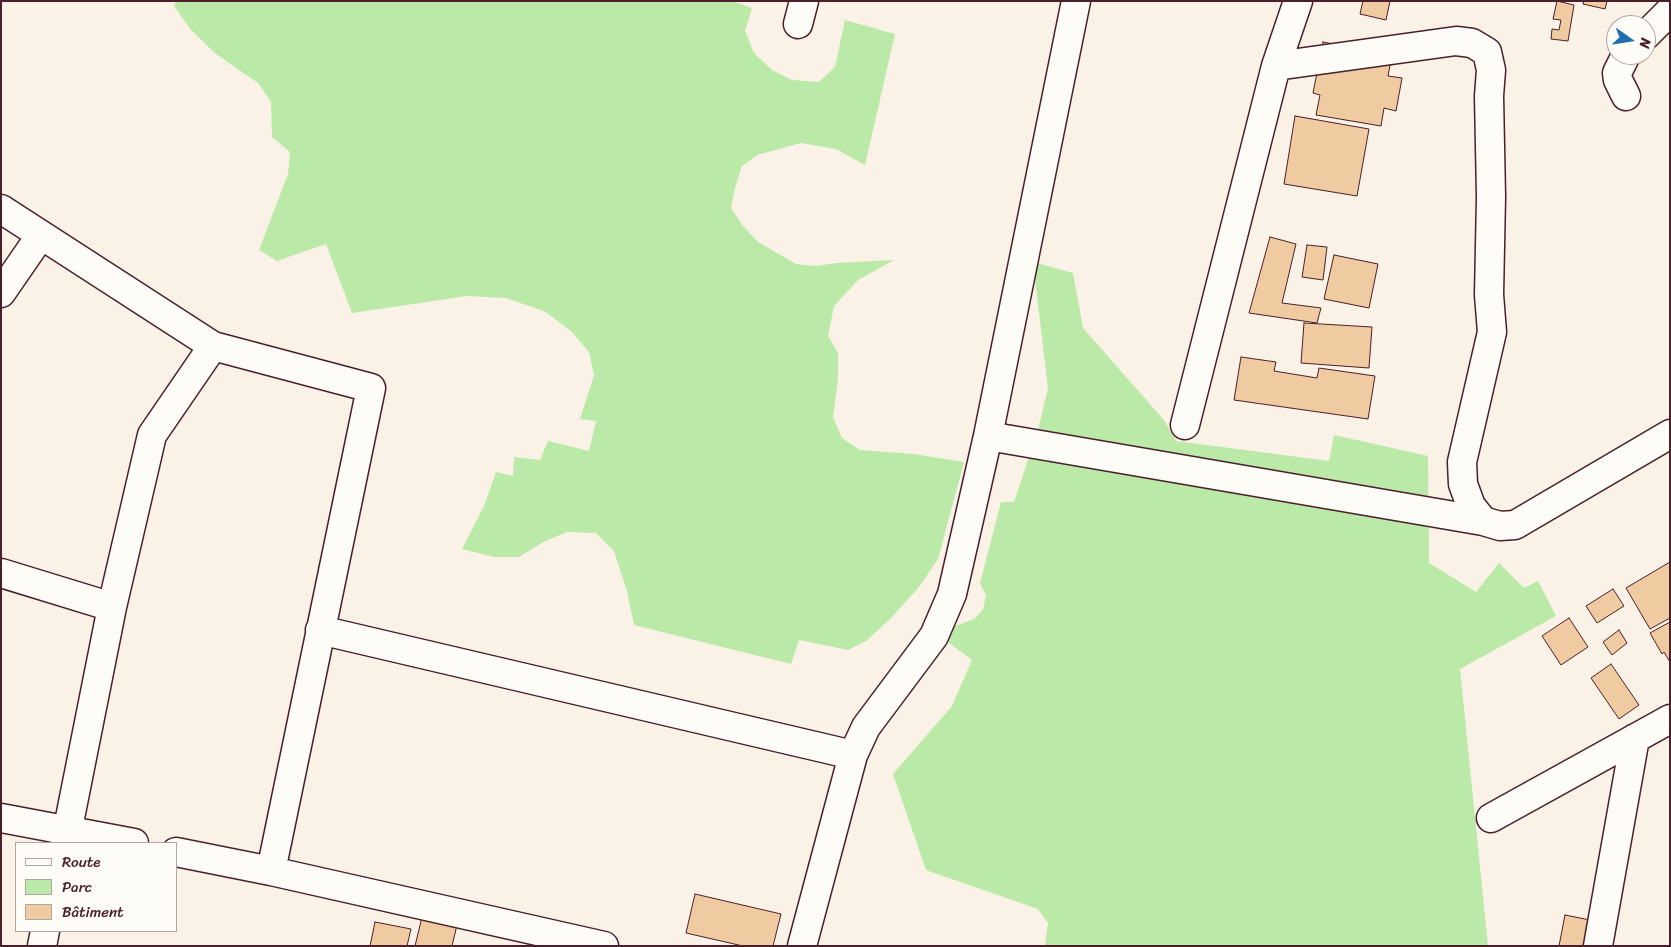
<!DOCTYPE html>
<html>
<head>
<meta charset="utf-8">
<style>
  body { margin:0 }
  #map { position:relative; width:1671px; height:947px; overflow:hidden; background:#faf2e6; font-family:Sriracha,sans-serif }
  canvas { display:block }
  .frame { position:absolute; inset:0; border:2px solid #4a1f2b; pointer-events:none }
  .legend { position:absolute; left:15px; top:842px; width:162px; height:90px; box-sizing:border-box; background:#fdfcf7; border:1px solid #b5a4a5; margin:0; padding:6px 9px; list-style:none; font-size:15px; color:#4a1f2b }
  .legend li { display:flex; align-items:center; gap:10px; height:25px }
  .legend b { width:25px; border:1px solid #b5a4a5 }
  .north { position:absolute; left:1606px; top:15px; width:50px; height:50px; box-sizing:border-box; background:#fdfcf7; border:1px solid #b5a4a5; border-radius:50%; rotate:103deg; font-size:14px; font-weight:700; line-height:20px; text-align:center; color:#4a1f2b }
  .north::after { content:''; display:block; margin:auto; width:18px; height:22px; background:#1f6fb2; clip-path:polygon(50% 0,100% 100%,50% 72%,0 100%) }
</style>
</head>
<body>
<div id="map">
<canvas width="1671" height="947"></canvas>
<div class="frame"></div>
<ul class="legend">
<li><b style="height:6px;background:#fdfcf7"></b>Route</li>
<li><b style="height:14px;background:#bae9a8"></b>Parc</li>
<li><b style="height:14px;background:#f0caa0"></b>Bâtiment</li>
</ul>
<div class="north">N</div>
</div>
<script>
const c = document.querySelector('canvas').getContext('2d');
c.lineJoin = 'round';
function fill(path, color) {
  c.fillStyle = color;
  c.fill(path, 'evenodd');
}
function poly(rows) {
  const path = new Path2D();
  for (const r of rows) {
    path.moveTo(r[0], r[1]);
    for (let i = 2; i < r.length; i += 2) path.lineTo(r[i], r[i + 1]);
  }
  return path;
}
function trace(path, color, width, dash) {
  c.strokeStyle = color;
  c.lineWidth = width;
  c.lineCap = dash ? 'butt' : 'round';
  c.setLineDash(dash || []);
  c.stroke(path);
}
const green = poly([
  [176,1,732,1,752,8,745,31,754,53,772,70,792,80,819,82,835,67,845,20,895,34,865,165,836,149,801,143,757,155,742,166,735,188,731,208,743,226,758,242,796,264,815,266,837,263,894,260,858,280,834,306,828,336,838,353,838,379,833,417,842,438,860,450,914,454,964,462,938,559,919,587,890,619,866,641,848,650,799,640,791,664,634,625,627,591,614,551,596,533,567,532,545,541,519,557,494,557,462,549,484,506,496,472,513,476,514,457,540,460,548,441,589,451,596,421,580,419,594,375,589,352,571,331,544,311,506,298,467,296,352,313,326,244,277,261,259,250,288,174,290,152,272,137,271,102,258,83,216,54,191,30,174,6],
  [1033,262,1073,273,1083,328,1164,420,1176,441,1329,461,1334,435,1428,456,1429,563,1476,592,1499,563,1524,588,1538,581,1556,616,1460,669,1488,946,1045,946,1048,923,1038,909,926,870,893,774,952,706,972,660,949,643,950,628,974,619,983,610,986,595,980,583,1001,502,1014,502,1038,430,1048,388]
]);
const building = poly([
  [1363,1,1390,1,1386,20,1360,14,1363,1],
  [1557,1,1574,5,1568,41,1551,39,1552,29,1559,30,1561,20,1553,19,1557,1],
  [1584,1,1607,1,1605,9,1583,4,1584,1],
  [1323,42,1392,55,1388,76,1402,78,1396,111,1384,108,1381,126,1316,115,1320,95,1313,93,1323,42],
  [1295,116,1369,129,1357,196,1284,184,1295,116],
  [1270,237,1296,244,1282,303,1321,308,1317,323,1249,313,1270,237],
  [1307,245,1327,247,1323,280,1302,277,1307,245],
  [1334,255,1378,264,1369,308,1324,299,1334,255],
  [1304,323,1372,327,1369,368,1301,363,1304,323],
  [1241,357,1276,362,1274,371,1317,378,1319,368,1375,376,1368,419,1234,400,1241,357],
  [1670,562,1670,618,1650,629,1626,588,1670,562],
  [1613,589,1624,606,1597,623,1586,606,1613,589],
  [1569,618,1588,647,1561,665,1542,636,1569,618],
  [1670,622,1670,662,1664,652,1662,654,1650,633,1670,622],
  [1619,630,1627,643,1612,655,1603,642,1619,630],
  [1611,664,1639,705,1619,719,1591,678,1611,664],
  [695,894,781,914,773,946,743,946,686,933,695,894],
  [423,913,458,921,452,946,415,946,423,913],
  [1565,915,1605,923,1605,946,1559,946,1565,915],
  [375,922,411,929,407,946,370,946,375,922]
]);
const minor = poly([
  [798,24,804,1],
  [1646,35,1670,11],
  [1626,55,1617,73,1618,80,1626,96],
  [1276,66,1456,41,1472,43,1487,52,1491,70,1489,96,1491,197,1489,295,1492,332,1462,462,1463,484,1471,506,1483,521,1500,526,1515,525,1670,434],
  [1,209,213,346,371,388,271,871],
  [1,293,41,235],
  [1185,425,1276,66,1298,1],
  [988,436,1483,521],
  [1,573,112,607],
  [320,630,853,755],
  [1,818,134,843],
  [1491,818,1670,719],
  [65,843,112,607,152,435,213,346],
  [176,852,271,871,604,946],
  [42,946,45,931],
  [802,946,853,755,866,727,934,636,952,594,988,436,1076,1],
  [1598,946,1635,738]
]);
fill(green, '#bae9a8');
fill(building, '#f0caa0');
trace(building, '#4a1f2b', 1);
trace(minor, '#4a1f2b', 31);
trace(minor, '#fdfcf7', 28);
</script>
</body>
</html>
